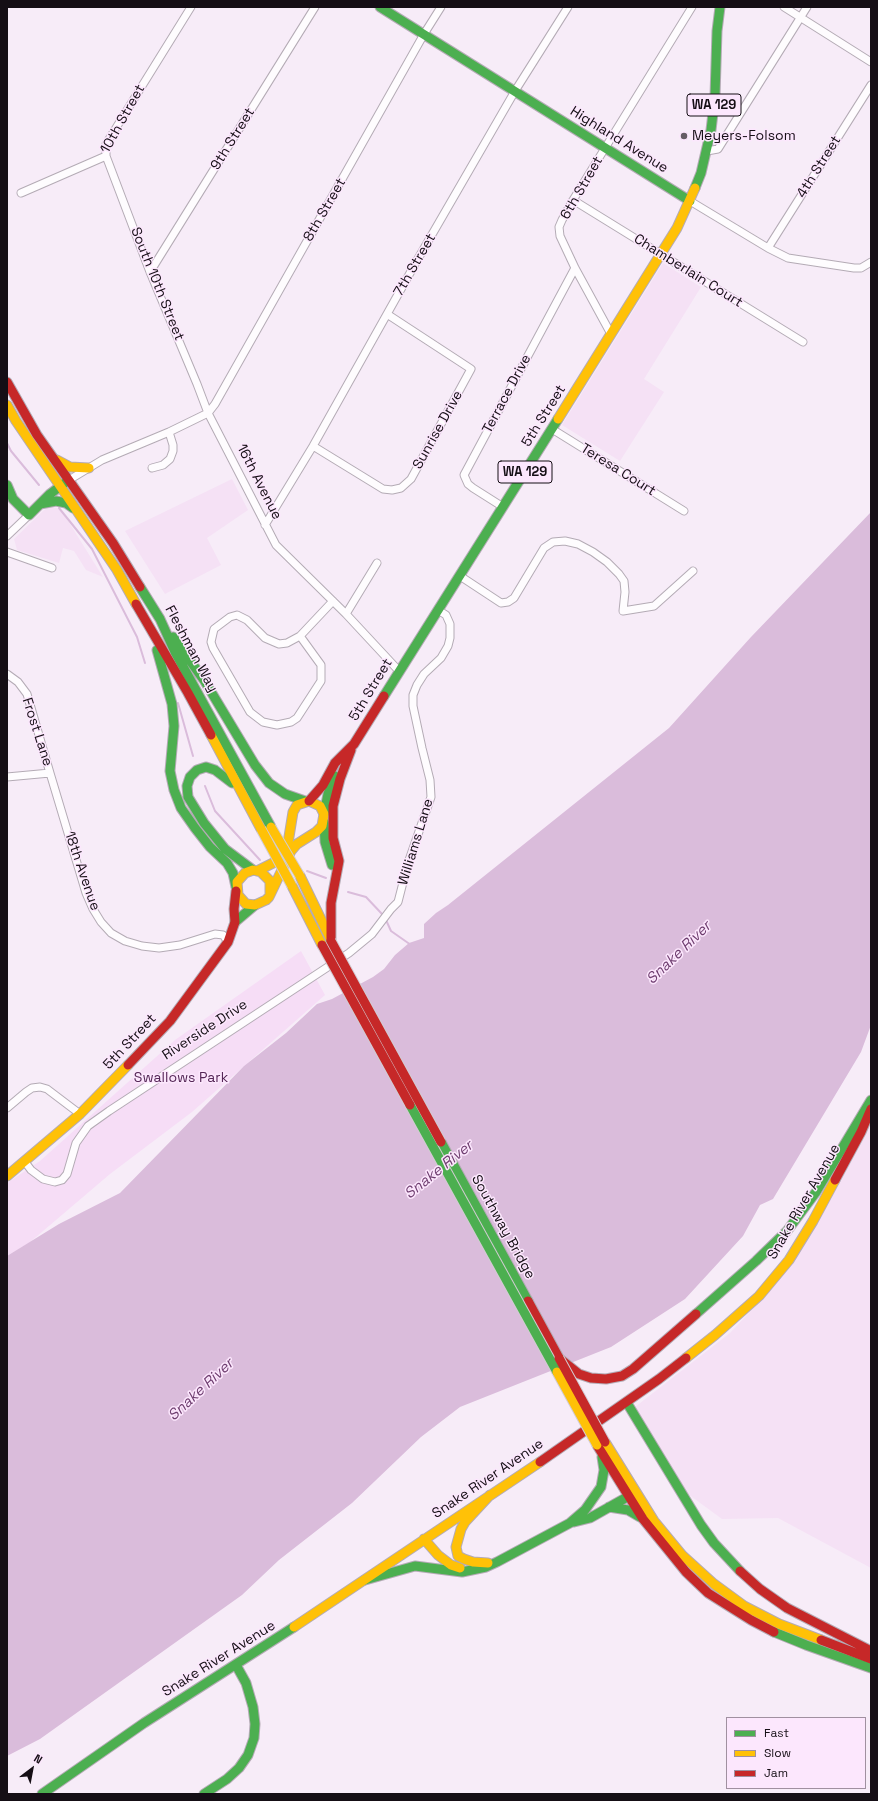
<!DOCTYPE html>
<html>
<head>
<meta charset="utf-8">
<style>
  body { margin:0 }
  #map { position:relative; width:878px; height:1801px; overflow:hidden; background:#f7ecf8; font-family:"Space Grotesk",sans-serif }
  canvas { display:block }
  .frame { position:absolute; inset:0; border:8px solid #150e15; pointer-events:none }
  .legend { position:absolute; left:726px; top:1717px; width:140px; height:72px; box-sizing:border-box; background:#fce7fd; border:1px solid #a090a0; margin:0; padding:5px 7px; list-style:none; font-size:12px; color:#150e15 }
  .legend li { display:flex; align-items:center; gap:8px; height:20px }
  .legend b { width:20px; border:1px solid #a090a0 }
  .north { position:absolute; left:12px; top:1749px; width:40px; height:40px; -webkit-text-stroke:3px #fce7fd; paint-order:stroke; rotate:32deg; font-size:11px; font-weight:700; line-height:16px; text-align:center; color:#150e15 }
  .north::after { content:''; display:block; margin:auto; width:14px; height:18px; background:#150e15; clip-path:polygon(50% 0,100% 100%,50% 72%,0 100%) }
</style>
</head>
<body>
<div id="map">
<canvas width="878" height="1801"></canvas>
<div class="frame"></div>
<ul class="legend">
<li><b style="height:5px;background:#4caf50"></b>Fast</li>
<li><b style="height:5px;background:#ffc107"></b>Slow</li>
<li><b style="height:5px;background:#c62828"></b>Jam</li>
</ul>
<div class="north">N</div>
</div>
<script>
const c = document.querySelector('canvas').getContext('2d');
c.lineJoin = 'round';
function fill(path, color) {
  c.fillStyle = color;
  c.fill(path, 'evenodd');
}
function poly(rows) {
  const path = new Path2D();
  for (const r of rows) {
    path.moveTo(r[0], r[1]);
    for (let i = 2; i < r.length; i += 2) path.lineTo(r[i], r[i + 1]);
  }
  return path;
}
function trace(path, color, width, dash) {
  c.strokeStyle = color;
  c.lineWidth = width;
  c.lineCap = dash ? 'butt' : 'round';
  c.setLineDash(dash || []);
  c.stroke(path);
}
function write(font, color, halo, rows, align = 'center') {
  c.font = font + ' "Space Grotesk",sans-serif';
  c.lineWidth = 3;
  c.setLineDash([]);
  c.textBaseline = 'middle';
  c.strokeStyle = halo;
  c.fillStyle = color;
  for (const [text, x, y, turn = 0] of rows) {
    c.save();
    c.translate(x, y);
    c.rotate((+turn || 0) * Math.PI / 180);
    c.textAlign = isNaN(turn) ? turn : align;
    if (halo) c.strokeText(text, 0, 0);
    c.fillText(text, 0, 0);
    c.restore();
  }
}
const built = poly([
  [663,263,701,287,644,379,664,392,620,461,562,425],
  [232,479,248,510,207,538,221,565,165,594,125,531],
  [50,507,60,508,103,577,86,570,74,551,63,548,59,563,17,550,14,539,44,510],
  [871,1122,871,1568,778,1518,722,1519,688,1494,635,1407,730,1333,776,1284,805,1240]
]);
const green = poly([
  [301,951,325,995,192,1112,110,1174,29,1243,7,1256,7,1183,40,1161,175,1040]
]);
const water = poly([
  [871,512,871,1025,861,1052,773,1199,760,1205,743,1236,685,1299,611,1347,460,1407,421,1437,352,1503,279,1560,242,1595,40,1739,7,1756,7,1256,59,1224,120,1193,244,1066,286,1033,317,1004,332,999,373,977,384,969,395,955,409,943,424,938,424,924,436,913,448,905,669,728,751,637]
]);
const stream = poly([
  [7,443,11,451,39,485],
  [59,508,92,549,137,637,145,663],
  [178,703,193,756],
  [205,786,215,811,260,860],
  [307,871,326,878],
  [348,892,366,897,382,914],
  [386,920,391,931,411,945]
]);
const street = poly([
  [191,7,106,144,106,156,150,272,197,384,208,413,276,545,346,614,399,671],
  [784,7,871,62],
  [707,151,718,149,807,7],
  [21,193,106,156],
  [573,200,803,342],
  [690,201,768,248,788,258,854,268,861,268,871,262],
  [768,248,871,85],
  [150,272,315,7],
  [611,334,575,268,560,236,559,227,562,220,573,200,692,7],
  [552,429,684,511],
  [313,446,383,489,392,490,401,488,411,479,471,369,387,314],
  [152,468,163,465,170,459,173,451,173,445,169,432],
  [69,480,102,460,169,432,208,413,215,404,424,34,441,7],
  [503,507,473,488,468,484,464,475,575,268],
  [265,525,313,446,419,257,515,91,568,7],
  [7,536,29,515],
  [7,552,52,568],
  [460,576,501,603,508,602,514,598,544,548,553,542,565,541,578,544,593,552,607,562,619,574,624,581,625,592,623,611,654,606,693,571],
  [346,614,377,563],
  [300,636,321,665,321,681,297,718,291,722,277,725,263,722,250,712,213,648,211,642,214,629,230,617,237,615,247,620,265,638,279,644,287,643,300,636,333,601],
  [7,674,18,682,27,694,50,773],
  [7,777,50,773,86,893,93,909,101,922,111,933,125,941,142,946,159,948,180,945,215,934,223,935,228,942],
  [7,1108,26,1092,32,1088,40,1087,47,1089,80,1114],
  [25,1162,31,1170,43,1179,55,1182,62,1180,67,1174,76,1143,88,1126,109,1111,349,953,372,934,391,909,398,902,408,863,431,797,430,780,422,748,413,706,413,695,417,685,424,674,441,658,448,646,450,638,450,624,446,615,438,610]
]);
const fast = poly([
  [380,7,690,201],
  [695,188,701,173,711,130,715,96,717,31,720,7],
  [7,485,13,499,29,515,50,494,66,482],
  [40,504,56,501,66,503,73,508],
  [140,587,160,619,175,652,271,827],
  [173,637,204,680,255,765,269,783,285,794,305,801],
  [157,650,172,704,174,726,170,771,174,790,181,808,195,828,210,847,227,863,233,873,236,887],
  [384,696,558,419],
  [232,783,215,770,206,767,197,770,190,777,187,786,188,797,204,823,225,849,253,870],
  [324,814,328,794,335,776],
  [324,822,325,842,332,865],
  [235,922,255,905],
  [441,1142,528,1301],
  [696,1314,756,1261,787,1231,816,1192,871,1100],
  [627,1403,701,1525,714,1543,740,1571],
  [609,1507,628,1510,640,1517],
  [574,1522,590,1518,629,1496],
  [365,1580,415,1566,462,1572,486,1567,497,1562,570,1523,585,1510,601,1487,604,1470,602,1457],
  [774,1632,806,1645,871,1668],
  [42,1794,144,1723,294,1627],
  [204,1794,227,1779,239,1768,248,1755,254,1738,255,1724,253,1707,246,1683,236,1665]
]);
const slow = poly([
  [7,405,16,421,117,570,136,604],
  [558,419,677,228,695,188],
  [57,460,70,467,89,468],
  [211,735,261,829],
  [257,871,275,862,288,843,293,812,297,805,309,801,320,806,324,814,322,826,316,832,297,844,291,851,269,897,266,900,255,905,246,904,238,895,237,882,245,873,253,870,261,872,270,881,270,893],
  [300,876,330,938],
  [292,886,322,945],
  [7,1176,80,1114,128,1065],
  [686,1358,715,1335,759,1296,789,1260,813,1221,835,1180],
  [605,1442,654,1521,682,1555,714,1584,744,1606,779,1624,821,1640],
  [424,1539,438,1555,451,1565,460,1568],
  [488,1563,473,1562,464,1559,458,1556,456,1547,461,1529,465,1522,490,1495],
  [294,1627,540,1462]
]);
const jam = poly([
  [7,382,37,435,113,543,140,587],
  [136,604,188,693,211,735],
  [309,801,323,785,335,763,354,744,384,696],
  [331,941,331,903,339,861,333,838,333,806,340,779,351,750],
  [128,1065,170,1021,228,942,235,922,234,909,236,891],
  [835,1180,861,1132,871,1109],
  [528,1301,559,1358,579,1374,591,1378,606,1379,622,1376,633,1369,696,1314],
  [597,1445,643,1519,686,1572,708,1593,751,1620,774,1632],
  [540,1462,659,1379,686,1358],
  [740,1571,760,1589,787,1608,871,1651],
  [821,1640,871,1659]
]);
const fastBridge = poly([
  [410,1105,557,1372]
]);
const slowBridge = poly([
  [271,827,300,876],
  [261,829,292,886],
  [557,1372,597,1445]
]);
const jamBridge = poly([
  [331,941,441,1142],
  [322,945,410,1105],
  [559,1358,605,1442]
]);
const markers = [
  [684,136,4,"#645c64"]
];
const shields = [
  [714,105,54],
  [525,472,54]
];
const shieldNames = [
  ["WA 129",714,105],
  ["WA 129",525,472]
];
const streetNames = [
  ["10th Street",123,119,-61],
  ["9th Street",233,139,-58],
  ["Highland Avenue",619,140,32],
  ["4th Street",819,167,-58],
  ["6th Street",582,188,-60],
  ["8th Street",325,210,-60],
  ["7th Street",415,265,-60],
  ["Chamberlain Court",688,271,32],
  ["South 10th Street",157,284,68],
  ["Terrace Drive",507,394,-62],
  ["5th Street",544,416,-58],
  ["Sunrise Drive",438,430,-61],
  ["Teresa Court",618,470,32],
  ["16th Avenue",259,482,63],
  ["Fleshman Way",191,649,62],
  ["5th Street",371,690,-59],
  ["Frost Lane",37,732,72],
  ["Williams Lane",416,842,-73],
  ["18th Avenue",82,871,71],
  ["Riverside Drive",205,1030,-33],
  ["5th Street",130,1042,-47],
  ["Snake River Avenue",804,1202,-60],
  ["Southway Bridge",503,1227,61],
  ["Snake River Avenue",488,1479,-34],
  ["Snake River Avenue",219,1659,-32]
];
const poiNames = [
  ["Meyers-Folsom",692,136]
];
const parkNames = [
  ["Swallows Park",181,1078]
];
const waterNames = [
  ["Snake River",679,953,-44],
  ["Snake River",439,1170,-39],
  ["Snake River",201,1390,-43]
];
fill(built, '#f5e1f5');
fill(green, '#f6ddf6');
fill(water, '#dabcdb');
trace(stream, '#dabcdb', 2);
trace(street, '#b4abb5', 9);
trace(fast, '#b4abb5', 11);
trace(slow, '#b4abb5', 11);
trace(jam, '#b4abb5', 11);
trace(street, '#fefcfe', 7);
trace(fast, '#4caf50', 9);
trace(slow, '#ffc107', 9);
trace(jam, '#c62828', 9);
trace(fastBridge, '#d2ccd2', 11, []);
trace(slowBridge, '#d2ccd2', 11, []);
trace(jamBridge, '#d2ccd2', 11, []);
trace(fastBridge, '#4caf50', 9);
trace(slowBridge, '#ffc107', 9);
trace(jamBridge, '#c62828', 9);
for (const [x, y, r, color] of markers) {
  const dot = new Path2D();
  dot.arc(x, y, r, 0, 2 * Math.PI);
  c.fillStyle = color;
  c.fill(dot);
  trace(dot, '#fce7fd', 1.5);
}
for (const [x, y, w] of shields) {
  const box = new Path2D();
  box.roundRect(x - w / 2, y - 11, w, 22, 3);
  c.fillStyle = '#fce7fd';
  c.fill(box);
  trace(box, '#150e15', 1);
}
write('bold 13px', '#150e15', null, shieldNames);
write('14px', '#150e15', '#fce7fd', streetNames);
write('14px', '#150e15', '#fce7fd', poiNames, 'left');
write('14px', '#552757', '#fce7fd', parkNames);
write('italic 15px', '#6f3e70', '#fce7fd', waterNames);
</script>
</body>
</html>
